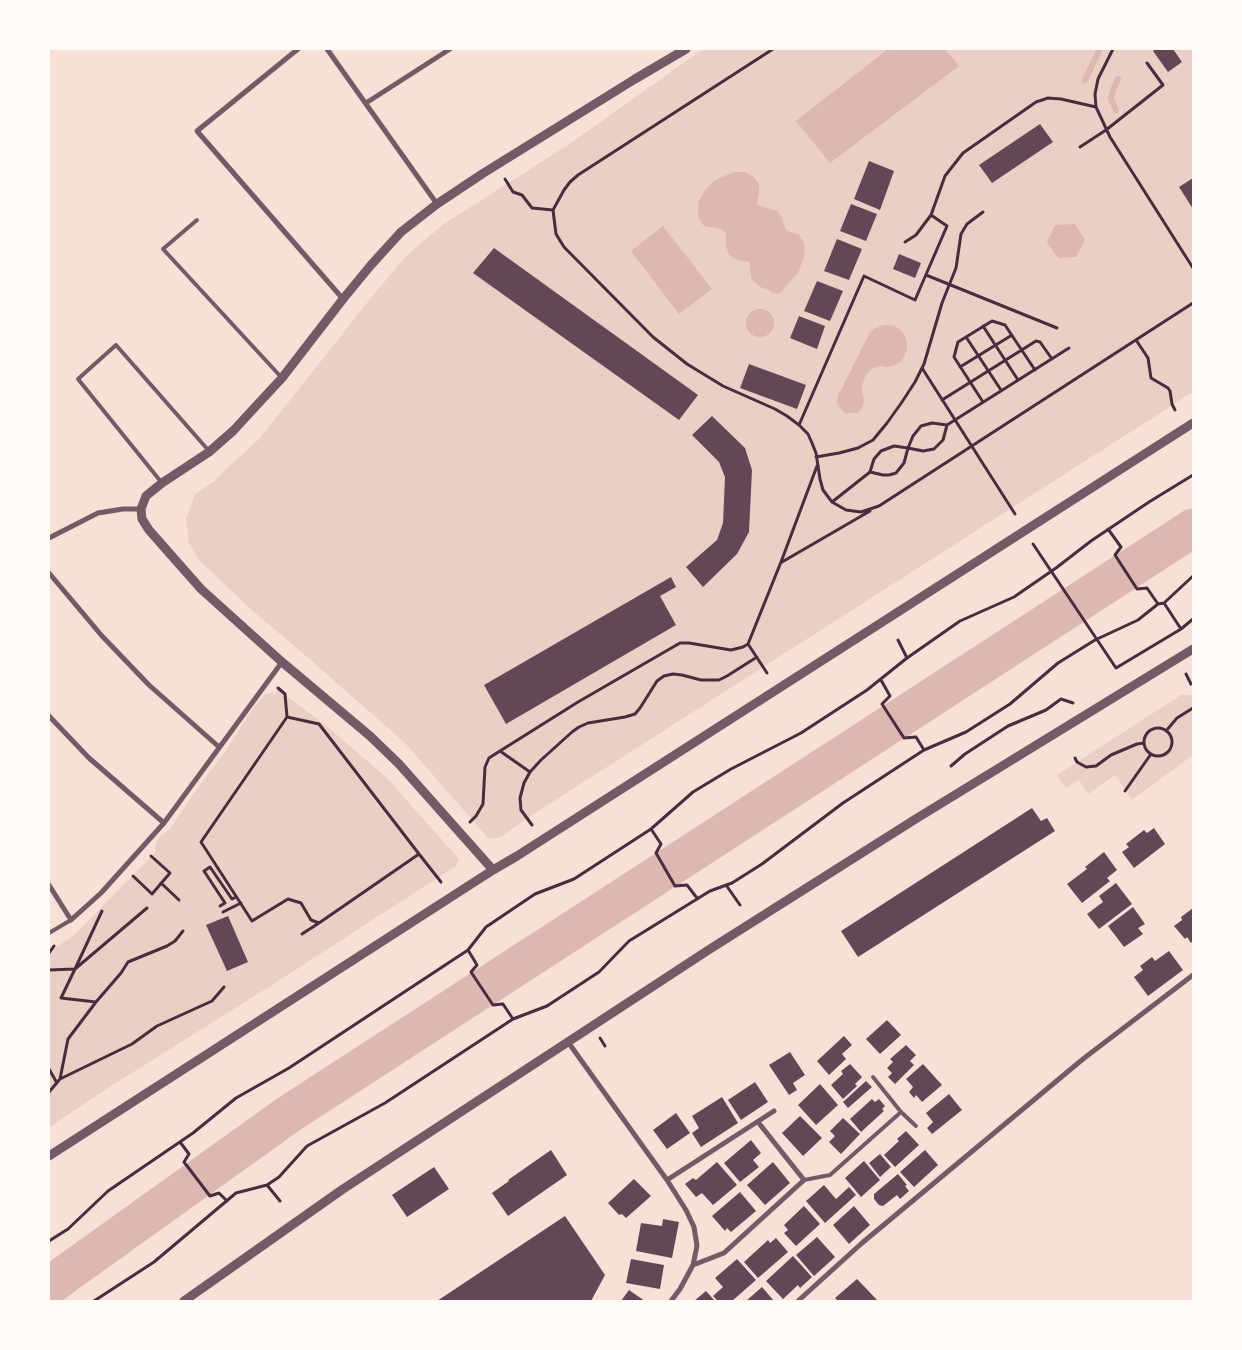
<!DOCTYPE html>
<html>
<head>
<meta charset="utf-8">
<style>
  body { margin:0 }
  #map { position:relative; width:1242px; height:1350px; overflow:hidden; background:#f7e1d7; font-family:Commissioner,sans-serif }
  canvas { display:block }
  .frame { position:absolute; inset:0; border:50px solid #fffaf5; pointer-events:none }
</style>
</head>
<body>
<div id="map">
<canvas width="1242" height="1350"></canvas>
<div class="frame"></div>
</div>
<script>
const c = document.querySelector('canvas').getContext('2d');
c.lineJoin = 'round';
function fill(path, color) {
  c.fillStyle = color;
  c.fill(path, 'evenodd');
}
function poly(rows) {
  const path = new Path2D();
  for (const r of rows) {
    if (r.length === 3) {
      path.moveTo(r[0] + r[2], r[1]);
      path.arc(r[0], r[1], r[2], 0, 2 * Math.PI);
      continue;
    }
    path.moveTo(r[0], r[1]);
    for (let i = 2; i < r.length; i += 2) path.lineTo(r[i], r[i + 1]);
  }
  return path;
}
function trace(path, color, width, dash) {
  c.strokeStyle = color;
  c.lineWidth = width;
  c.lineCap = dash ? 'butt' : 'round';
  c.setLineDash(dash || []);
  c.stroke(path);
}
const green = poly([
  [706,49,1193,49,1193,392,532,815,499,838,488,838,405,743,306,656,255,613,199,560,189,543,186,519,195,494,215,481,223,472,260,438,370,299,406,256,444,224,568,145,699,52],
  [278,690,323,723,385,776,459,859,456,866,272,985,100,1093,49,1128,49,952,73,936,156,852,155,847,156,842,160,836,170,829,198,787,225,752,251,711,265,694,272,693,274,695],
  [1181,695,1193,695,1193,755,1132,800,1115,775,1088,794,1079,780,1066,788,1057,775]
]);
const water = poly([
  [888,49,945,49,959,66,830,163,796,121],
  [734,172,745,172,754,177,759,184,759,193,757,203,758,205,777,211,782,218,785,228,787,231,798,234,802,239,805,245,804,258,798,273,788,284,784,288,782,292,778,294,772,293,769,290,762,288,753,281,751,278,750,262,737,260,729,255,726,247,726,234,722,229,704,226,699,219,698,211,699,201,705,190,714,181,722,177],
  [1075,224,1085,240,1076,257,1058,258,1047,242,1055,225],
  [663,226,712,289,679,314,631,251],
  [760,323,14],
  [888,325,895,326,901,330,905,336,907,343,907,350,904,357,900,362,893,366,887,367,880,366,873,368,867,373,862,384,862,394,864,399,863,406,858,413,845,413,840,408,837,402,838,396,869,334,874,329,880,326]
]);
const stream = poly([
  [1085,80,1100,49],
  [1116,110,1111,99,1113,90,1118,79]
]);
const river = poly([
  [49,1286,289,1114,1193,528]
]);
const building = poly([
  [1156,49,1173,49,1182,62,1168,72,1153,51],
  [1040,124,1053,142,992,183,979,165],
  [869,161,894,171,880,210,854,199],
  [1193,178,1193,209,1179,187],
  [851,204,877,214,866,241,840,231],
  [837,239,862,249,849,280,824,271],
  [494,248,698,395,679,420,473,273],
  [899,254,921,263,915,278,893,269],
  [817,281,843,291,830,321,804,311],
  [799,316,825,326,817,349,790,338],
  [749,364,806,385,797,409,740,388],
  [712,416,745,448,752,470,749,532,737,554,703,587,686,567,717,540,723,523,725,477,719,462,692,435],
  [671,577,676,587,660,596,676,625,506,724,484,685],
  [1032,808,1041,821,1047,818,1055,831,858,957,841,931],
  [1154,828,1165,844,1134,868,1122,852,1129,847,1126,844,1144,830,1147,833],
  [1104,852,1117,870,1107,878,1110,881,1082,903,1067,884,1087,869,1085,867],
  [1116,883,1132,904,1099,929,1087,914,1103,902,1099,896],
  [1133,907,1145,924,1138,928,1143,934,1124,947,1108,926],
  [1193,908,1193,941,1191,943,1187,937,1185,939,1174,926,1182,920,1181,917],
  [228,916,248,962,227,971,206,925],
  [1169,951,1183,970,1148,996,1134,977,1143,970,1140,966,1152,957,1155,961],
  [887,1020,901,1035,880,1054,866,1039],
  [844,1036,852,1045,842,1054,846,1059,829,1075,817,1061],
  [906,1045,916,1055,910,1061,914,1065,895,1084,888,1077,892,1073,887,1068,893,1062,890,1059],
  [790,1052,805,1075,793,1083,797,1090,789,1095,769,1065],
  [850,1064,862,1077,855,1084,857,1086,843,1099,831,1085,843,1074,841,1071],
  [923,1064,942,1085,922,1102,916,1095,914,1098,909,1092,913,1087,906,1079],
  [866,1081,872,1087,848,1108,843,1102],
  [755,1082,768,1102,741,1120,728,1100],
  [820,1084,838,1105,816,1125,798,1105],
  [949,1094,962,1110,932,1134,927,1128,933,1122,926,1113],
  [722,1097,738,1123,701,1147,692,1133,699,1128,692,1116],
  [872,1099,875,1102,879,1099,885,1106,882,1109,884,1111,861,1132,850,1119],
  [676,1113,690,1133,667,1149,653,1130],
  [800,1116,822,1138,803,1156,782,1133],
  [843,1118,860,1134,841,1154,829,1142,835,1136,830,1131],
  [906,1131,919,1145,895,1167,884,1155,899,1141,897,1139],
  [751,1140,761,1153,753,1160,759,1167,740,1182,724,1163],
  [551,1150,567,1175,508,1216,492,1193,509,1181,508,1180],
  [925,1150,938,1165,914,1187,900,1172],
  [880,1154,891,1167,880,1177,869,1163],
  [864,1161,880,1180,861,1197,845,1178],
  [717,1162,737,1185,713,1205,702,1193,696,1197,685,1184,693,1178,696,1180],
  [773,1162,790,1183,765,1205,747,1185],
  [434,1167,449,1189,407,1217,392,1195],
  [898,1174,907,1185,905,1186,909,1191,900,1199,897,1195,883,1206,879,1205,874,1199,874,1194],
  [634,1179,651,1196,626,1218,622,1214,619,1215,608,1203],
  [824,1185,836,1199,849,1187,856,1195,825,1223,806,1201],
  [740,1192,756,1211,731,1232,727,1228,725,1231,712,1216],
  [804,1206,820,1224,796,1246,784,1233,788,1230,784,1225],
  [854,1206,870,1225,849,1244,833,1225],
  [565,1216,605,1275,591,1301,437,1301],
  [663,1219,679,1222,672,1258,636,1251,641,1223,662,1226],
  [817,1237,835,1257,814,1276,796,1255],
  [776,1238,788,1252,758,1278,744,1262,768,1240,770,1243],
  [793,1256,812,1277,800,1288,798,1285,783,1299,766,1281],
  [631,1259,664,1265,660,1289,626,1283],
  [737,1259,756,1280,732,1301,718,1301,713,1296,723,1287,715,1278],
  [857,1279,878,1301,838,1301,835,1298],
  [762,1287,774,1301,746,1301],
  [629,1290,645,1301,621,1301],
  [706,1291,715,1301,694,1301]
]);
const path = poly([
  [773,49,578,175,570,182,564,190,553,210,556,234,564,247,653,337,687,364,723,386,775,409,787,416,799,425,808,434,812,443,816,453,820,479,823,490,832,502,846,510,861,512,879,506,1193,303],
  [1113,49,1098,79,1095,94,1096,107,1110,137,1193,268],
  [1080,147,1106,130,1163,85,1147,63],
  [505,179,513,192,522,195,532,208,553,210],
  [905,242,916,235,931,215,945,176,963,153,1036,102,1048,98,1061,99,1096,107],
  [926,275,1057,328],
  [983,326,1018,380],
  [966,337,1001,390],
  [1136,340,1148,358,1151,378,1168,388,1170,391,1172,404,1175,410],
  [960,367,1012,335],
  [922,368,1015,514],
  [942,400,1036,341,1040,342,1052,359],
  [983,402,954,357,958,342,992,321,1005,325,1035,370],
  [799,425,864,276,915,300,947,226,931,215],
  [947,425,932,423,921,426,913,436,908,448,894,446,881,451,874,459,870,472,883,475,889,475,896,473,904,463,908,448,923,451,934,449,943,440,947,425,1069,348],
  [816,457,839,453,858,448,873,440,887,423,902,402,915,382,924,364,942,303,956,268,961,234,967,224,983,212],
  [832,502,870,472],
  [1108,529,1121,547,1115,555,1137,589,1147,588,1158,604],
  [1033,544,1116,668,1181,629,1193,619],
  [782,562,870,511],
  [1164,603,1181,629],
  [898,640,907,658],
  [748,644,767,673],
  [1186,674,1191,684],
  [881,680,890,696,882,704,904,738,916,737,924,750],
  [278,688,285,694,287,717],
  [1158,742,14],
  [1166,731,1177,718,1193,708],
  [500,751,530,772],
  [1075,758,1077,762,1086,767,1096,766,1111,755,1137,744,1144,743],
  [951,766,965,754,1008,726,1046,710,1061,699,1073,703],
  [1125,791,1151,754],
  [470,822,476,816,483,804,485,767,489,758,500,751,578,702,680,643,689,643,731,650,743,647,748,644,781,562,817,466],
  [532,825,521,810,520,798,524,783,530,772,541,760,572,732,579,727,588,723,625,717,635,714,640,708,657,681,664,676,673,674,682,675,701,680,719,680,727,676,757,657],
  [651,829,661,844,656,853,675,886,687,885,697,898],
  [419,854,441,882],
  [133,876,152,894,170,873,151,856],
  [161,883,179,900],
  [726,885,740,905],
  [220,906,225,903,204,871,210,867,232,899,236,897],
  [102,911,75,969,147,908],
  [223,912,241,903],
  [302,934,319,923,419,854,319,724,287,717,201,842,252,921,288,899,301,903,311,920,319,923],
  [468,950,477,965,471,972,493,1005,503,1004,513,1019],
  [49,953,54,946],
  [49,970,75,969,61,998,96,1002],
  [600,1038,605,1046],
  [49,1069,57,1083],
  [60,1079,132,1044,157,1026,212,1001,224,987],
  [49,1092,60,1079,68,1039,96,1002,121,973,128,962,167,946,175,941,183,931],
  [180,1142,189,1154,184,1162,210,1196,219,1193,227,1201],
  [267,1185,280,1201],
  [49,1241,68,1229,108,1191,193,1133,236,1098,289,1068,468,950,486,927,535,894,574,879,651,829,693,792,731,769,801,733,867,690,907,658,960,621,1014,597,1056,568,1091,541,1149,502,1193,475],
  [94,1301,154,1262,236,1193,267,1185,279,1177,307,1146,385,1103,513,1019,547,1006,599,972,629,941,710,891,732,883,762,864,843,803,924,750,966,732,1010,704,1058,663,1095,640,1138,620,1158,604,1164,603,1193,576]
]);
const service = poly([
  [197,220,163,249,282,378],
  [162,483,78,379,116,345,209,451],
  [49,933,71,920],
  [873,1077,901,1112,916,1126],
  [804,1180,830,1175,901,1112]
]);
const minor = poly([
  [298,49,197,131,343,299],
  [327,49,437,204],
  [366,103,450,49],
  [49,538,98,513,123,509,141,509],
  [49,573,102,636,149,685,219,747],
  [49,716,89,758,164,823],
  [49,885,71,920,101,893,164,823,282,662],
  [568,1042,667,1180,686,1210,694,1227,697,1246,693,1265,680,1289,671,1301],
  [667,1180,774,1111],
  [693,1265,724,1253,804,1180,758,1122],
  [798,1301,862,1243,1083,1059,1193,975]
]);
const tertiary = poly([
  [493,870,399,764,370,736,282,662,201,589,149,530,142,519,141,509,146,496,162,483,209,452,233,431,256,406,282,378,343,299,371,265,401,232,437,204,482,174,635,79,686,49],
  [49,1156,493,870,517,856,1193,423],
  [184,1301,343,1189,710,949,914,820,1193,649]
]);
fill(green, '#ebcfc5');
fill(water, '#dcb8b0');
trace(stream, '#dcb8b0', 6);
trace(river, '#dcb8b0', 39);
fill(building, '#644757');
trace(path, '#4a2c40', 3);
trace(service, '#755966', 4);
trace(minor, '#755966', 5);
trace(tertiary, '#755966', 9);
</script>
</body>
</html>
